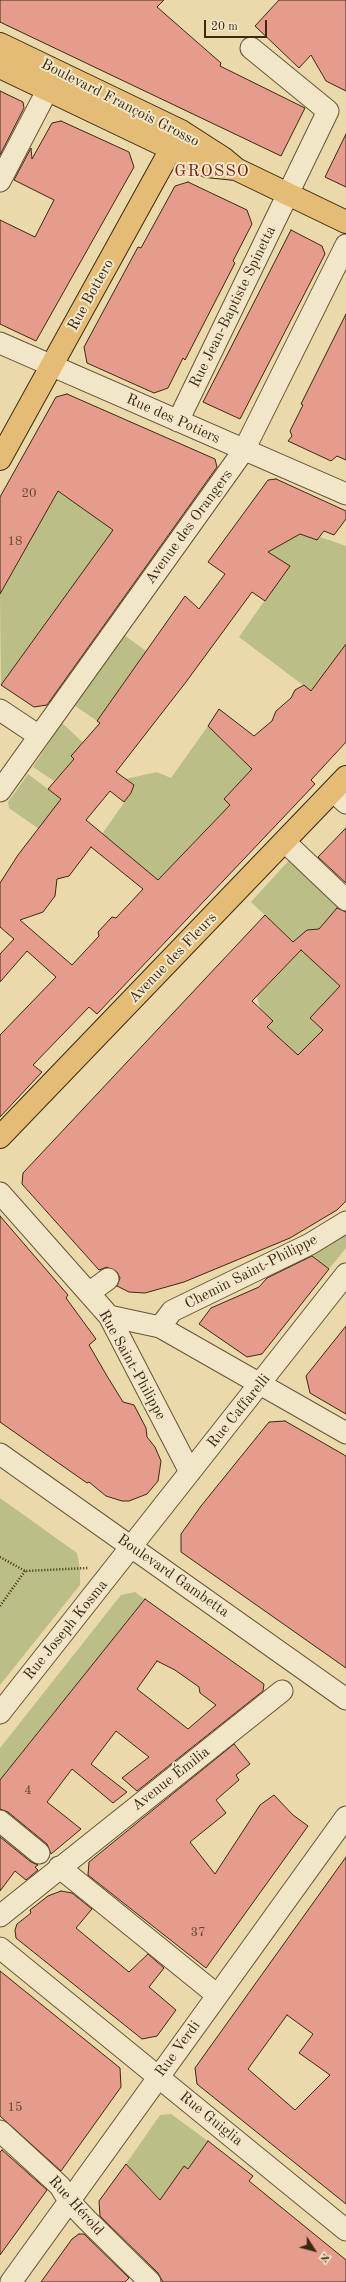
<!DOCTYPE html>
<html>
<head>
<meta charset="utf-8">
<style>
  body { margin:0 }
  #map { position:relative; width:346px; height:2282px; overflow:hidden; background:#ead9aa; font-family:"Old Standard TT",serif }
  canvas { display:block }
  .north { position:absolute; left:294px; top:2230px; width:40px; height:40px; -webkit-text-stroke:3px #f1e6c8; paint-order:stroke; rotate:126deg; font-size:11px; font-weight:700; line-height:16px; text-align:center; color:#3d2812 }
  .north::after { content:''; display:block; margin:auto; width:14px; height:18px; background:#3d2812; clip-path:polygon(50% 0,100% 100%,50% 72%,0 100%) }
  .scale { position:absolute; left:204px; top:20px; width:63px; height:18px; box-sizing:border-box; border:2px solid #3d2812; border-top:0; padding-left:5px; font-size:12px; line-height:14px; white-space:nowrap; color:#3d2812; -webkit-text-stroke:3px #f1e6c8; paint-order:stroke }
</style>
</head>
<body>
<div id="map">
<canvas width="346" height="2282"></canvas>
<div class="north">N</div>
<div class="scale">20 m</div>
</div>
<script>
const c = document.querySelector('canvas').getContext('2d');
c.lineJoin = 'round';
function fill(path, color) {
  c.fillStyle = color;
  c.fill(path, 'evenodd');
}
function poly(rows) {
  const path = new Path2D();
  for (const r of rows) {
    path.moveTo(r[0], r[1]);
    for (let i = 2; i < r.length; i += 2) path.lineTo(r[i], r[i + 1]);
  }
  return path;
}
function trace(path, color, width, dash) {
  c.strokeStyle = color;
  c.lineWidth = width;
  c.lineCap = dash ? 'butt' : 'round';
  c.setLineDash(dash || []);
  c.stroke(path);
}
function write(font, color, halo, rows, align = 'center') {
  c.font = font + ' "Old Standard TT",serif';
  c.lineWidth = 4;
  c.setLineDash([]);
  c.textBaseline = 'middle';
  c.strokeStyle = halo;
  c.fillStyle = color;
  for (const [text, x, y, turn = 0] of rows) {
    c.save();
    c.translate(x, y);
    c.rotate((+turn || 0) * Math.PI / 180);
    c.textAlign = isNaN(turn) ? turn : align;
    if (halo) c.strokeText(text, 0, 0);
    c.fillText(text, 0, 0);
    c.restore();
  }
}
const green = poly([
  [58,491,113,530,1,685,0,594],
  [300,534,317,540,320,537,346,546,346,644,311,691,239,637,289,566,266,550,290,536,295,537],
  [124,635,146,651,97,721,74,705],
  [62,723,91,750,71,756,74,759,54,781,33,767],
  [208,726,252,769,224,799,230,805,158,880,102,834,131,793,134,785,126,779,157,772,171,778],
  [28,774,61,799,39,829,9,808,8,802],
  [292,857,346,908,346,1012,309,1050,298,1055,267,1027,273,1021,260,1008,257,996,301,949,251,902],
  [346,1234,346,1248,329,1269,309,1253],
  [0,1498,77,1553,80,1569,80,1585,0,1685],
  [135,1592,147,1601,142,1603,0,1780,0,1748,121,1595],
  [171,2114,208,2141,188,2169,184,2166,163,2202,126,2164,160,2115]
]);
const building = poly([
  [0,0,164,0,157,7,221,63,220,66,305,108,281,156,0,22,0,0],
  [279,0,346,0,346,91,326,81,311,55,299,68,255,26,279,0],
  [0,91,23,102,24,108,0,155,0,91],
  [61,121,129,152,134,167,36,341,0,324,0,220,35,237,54,200,14,180,31,148,32,159,52,123,61,121],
  [346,134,346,187,325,177,346,134],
  [188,182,247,210,252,224,233,261,235,263,185,360,183,358,168,388,154,393,87,363,84,347,138,247,141,248,175,186,188,182],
  [291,230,322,246,325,254,240,419,203,402,291,230],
  [346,314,346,460,337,456,331,461,288,441,292,436,290,431,303,405,301,404,346,314],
  [67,394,215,459,217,467,47,705,34,707,1,685,113,530,58,491,0,594,0,497,56,397,67,394],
  [276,479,346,511,346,519,334,535,324,531,317,540,300,534,268,552,290,566,265,601,252,592,186,682,116,772,134,785,131,793,124,802,110,791,86,820,158,880,230,805,224,799,252,769,208,726,219,709,254,736,272,721,276,711,291,698,295,690,304,685,311,691,346,644,346,742,311,780,315,784,97,1014,89,1007,33,1065,42,1072,0,1117,0,1035,56,977,27,951,0,982,0,954,14,939,0,927,0,883,18,855,61,799,48,789,74,759,71,756,100,723,97,721,185,596,199,609,225,574,208,562,268,480,276,479],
  [91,847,143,889,116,918,112,917,98,932,99,936,72,965,20,920,43,912,55,896,57,879,69,876,91,847],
  [346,828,346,883,318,857,346,828],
  [337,908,346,912,346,1201,337,1210,290,1238,184,1282,145,1293,129,1292,117,1286,120,1278,117,1272,107,1267,99,1270,22,1184,23,1173,265,915,293,942,307,930,319,929,337,908],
  [301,950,340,986,310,1018,323,1030,298,1055,267,1027,273,1021,252,1001,301,950],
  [0,1216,68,1295,66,1298,96,1339,89,1345,107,1376,123,1402,134,1405,146,1428,147,1437,155,1447,161,1461,158,1481,147,1494,129,1501,122,1501,106,1496,89,1482,87,1483,0,1422,0,1216],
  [312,1256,329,1269,262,1354,247,1357,199,1324,211,1308,259,1287,267,1278,312,1256],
  [346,1326,346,1414,310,1393,306,1376,346,1326],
  [285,1421,346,1456,346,1668,181,1552,181,1534,201,1506,269,1422,285,1421],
  [145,1599,264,1684,263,1691,137,1791,122,1778,149,1757,116,1731,91,1764,127,1792,113,1803,72,1769,47,1802,81,1829,51,1854,47,1844,8,1812,0,1809,0,1780,145,1599],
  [157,1661,175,1670,199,1687,200,1693,216,1705,188,1729,137,1689,157,1661],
  [234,1744,250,1764,236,1775,239,1780,216,1800,226,1813,190,1842,215,1874,260,1805,274,1795,293,1815,308,1826,206,1968,88,1875,89,1862,234,1744],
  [0,1837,31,1862,38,1865,35,1867,38,1870,26,1880,15,1871,0,1891,0,1837],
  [346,1857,346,2204,197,2084,195,2068,346,1857],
  [287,2015,313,2034,299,2053,330,2075,295,2110,248,2069,287,2015],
  [61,1891,72,1893,92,1909,76,1928,129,1972,148,1954,164,1968,149,1987,176,2010,157,2036,142,2039,16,1938,15,1930,17,1924,31,1913,30,1910,48,1896,61,1891],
  [0,1971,120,2068,121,2087,61,2171,0,2116,0,1971],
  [208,2141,253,2176,249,2181,346,2260,346,2282,163,2282,158,2273,100,2216,99,2201,126,2164,160,2200,184,2166,188,2169,208,2141],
  [2,2150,47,2190,0,2255,0,2152,2,2150],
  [79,2234,84,2234,129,2278,125,2282,41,2282,72,2239,79,2234]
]);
const path = poly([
  [0,1557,25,1571,88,1568],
  [0,1606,25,1571]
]);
const minor = poly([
  [0,181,48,89,50,82,47,75],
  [0,343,346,494],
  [178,421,328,111,251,48],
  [0,710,39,736],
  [0,791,244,450,346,245],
  [333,791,346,803],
  [285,842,346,900],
  [0,1193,109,1316,190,1472],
  [89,1293,108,1279],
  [109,1316,160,1327,346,1433],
  [160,1327,172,1311,310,1244,346,1222],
  [0,1454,346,1699],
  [0,1713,346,1274],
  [0,1821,39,1853],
  [59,1867,217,1995],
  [0,1916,282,1691],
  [0,1948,346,2230],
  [0,2131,60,2186,69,2201,87,2220,150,2282],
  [11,2282,346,1817]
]);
const major = poly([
  [0,44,181,131,223,158,236,169,346,222],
  [0,67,207,166,236,169],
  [0,459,181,131],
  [0,1137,346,777]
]);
const numberNames = [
  ["20",29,494],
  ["18",15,542],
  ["4",28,1791],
  ["37",198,1933],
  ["15",15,2108]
];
const streetNames = [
  ["Boulevard François Grosso",120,103,27],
  ["Rue Bottero",91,295,-61],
  ["Rue Jean-Baptiste Spinetta",233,307,-64],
  ["Rue des Potiers",173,419,24],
  ["Avenue des Orangers",189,527,-54],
  ["Avenue des Fleurs",173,958,-46],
  ["Chemin Saint-Philippe",251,1272,-27],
  ["Rue Saint-Philippe",132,1365,61],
  ["Rue Caffarelli",239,1411,-51],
  ["Boulevard Gambetta",173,1576,35],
  ["Rue Joseph Kosma",66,1630,-51],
  ["Avenue Émilia",171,1779,-38],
  ["Rue Verdi",178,2049,-54],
  ["Rue Guiglia",211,2119,39],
  ["Rue Hérold",76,2206,48]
];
const quarterNames = [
  ["GROSSO",212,172]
];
fill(green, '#bbbe85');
fill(building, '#e69c8c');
trace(building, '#3d2812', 1);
trace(minor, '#685438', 23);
trace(major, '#3d2812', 24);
trace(path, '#3d2812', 2.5, [1, 2]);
trace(minor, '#f1e6c8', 21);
trace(major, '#e5bc75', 22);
write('13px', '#674530', null, numberNames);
write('15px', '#3d2812', '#f1e6c8', streetNames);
c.letterSpacing = '1px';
write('17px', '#7a1f14', '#f1e6c8', quarterNames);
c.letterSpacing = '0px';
</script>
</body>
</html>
